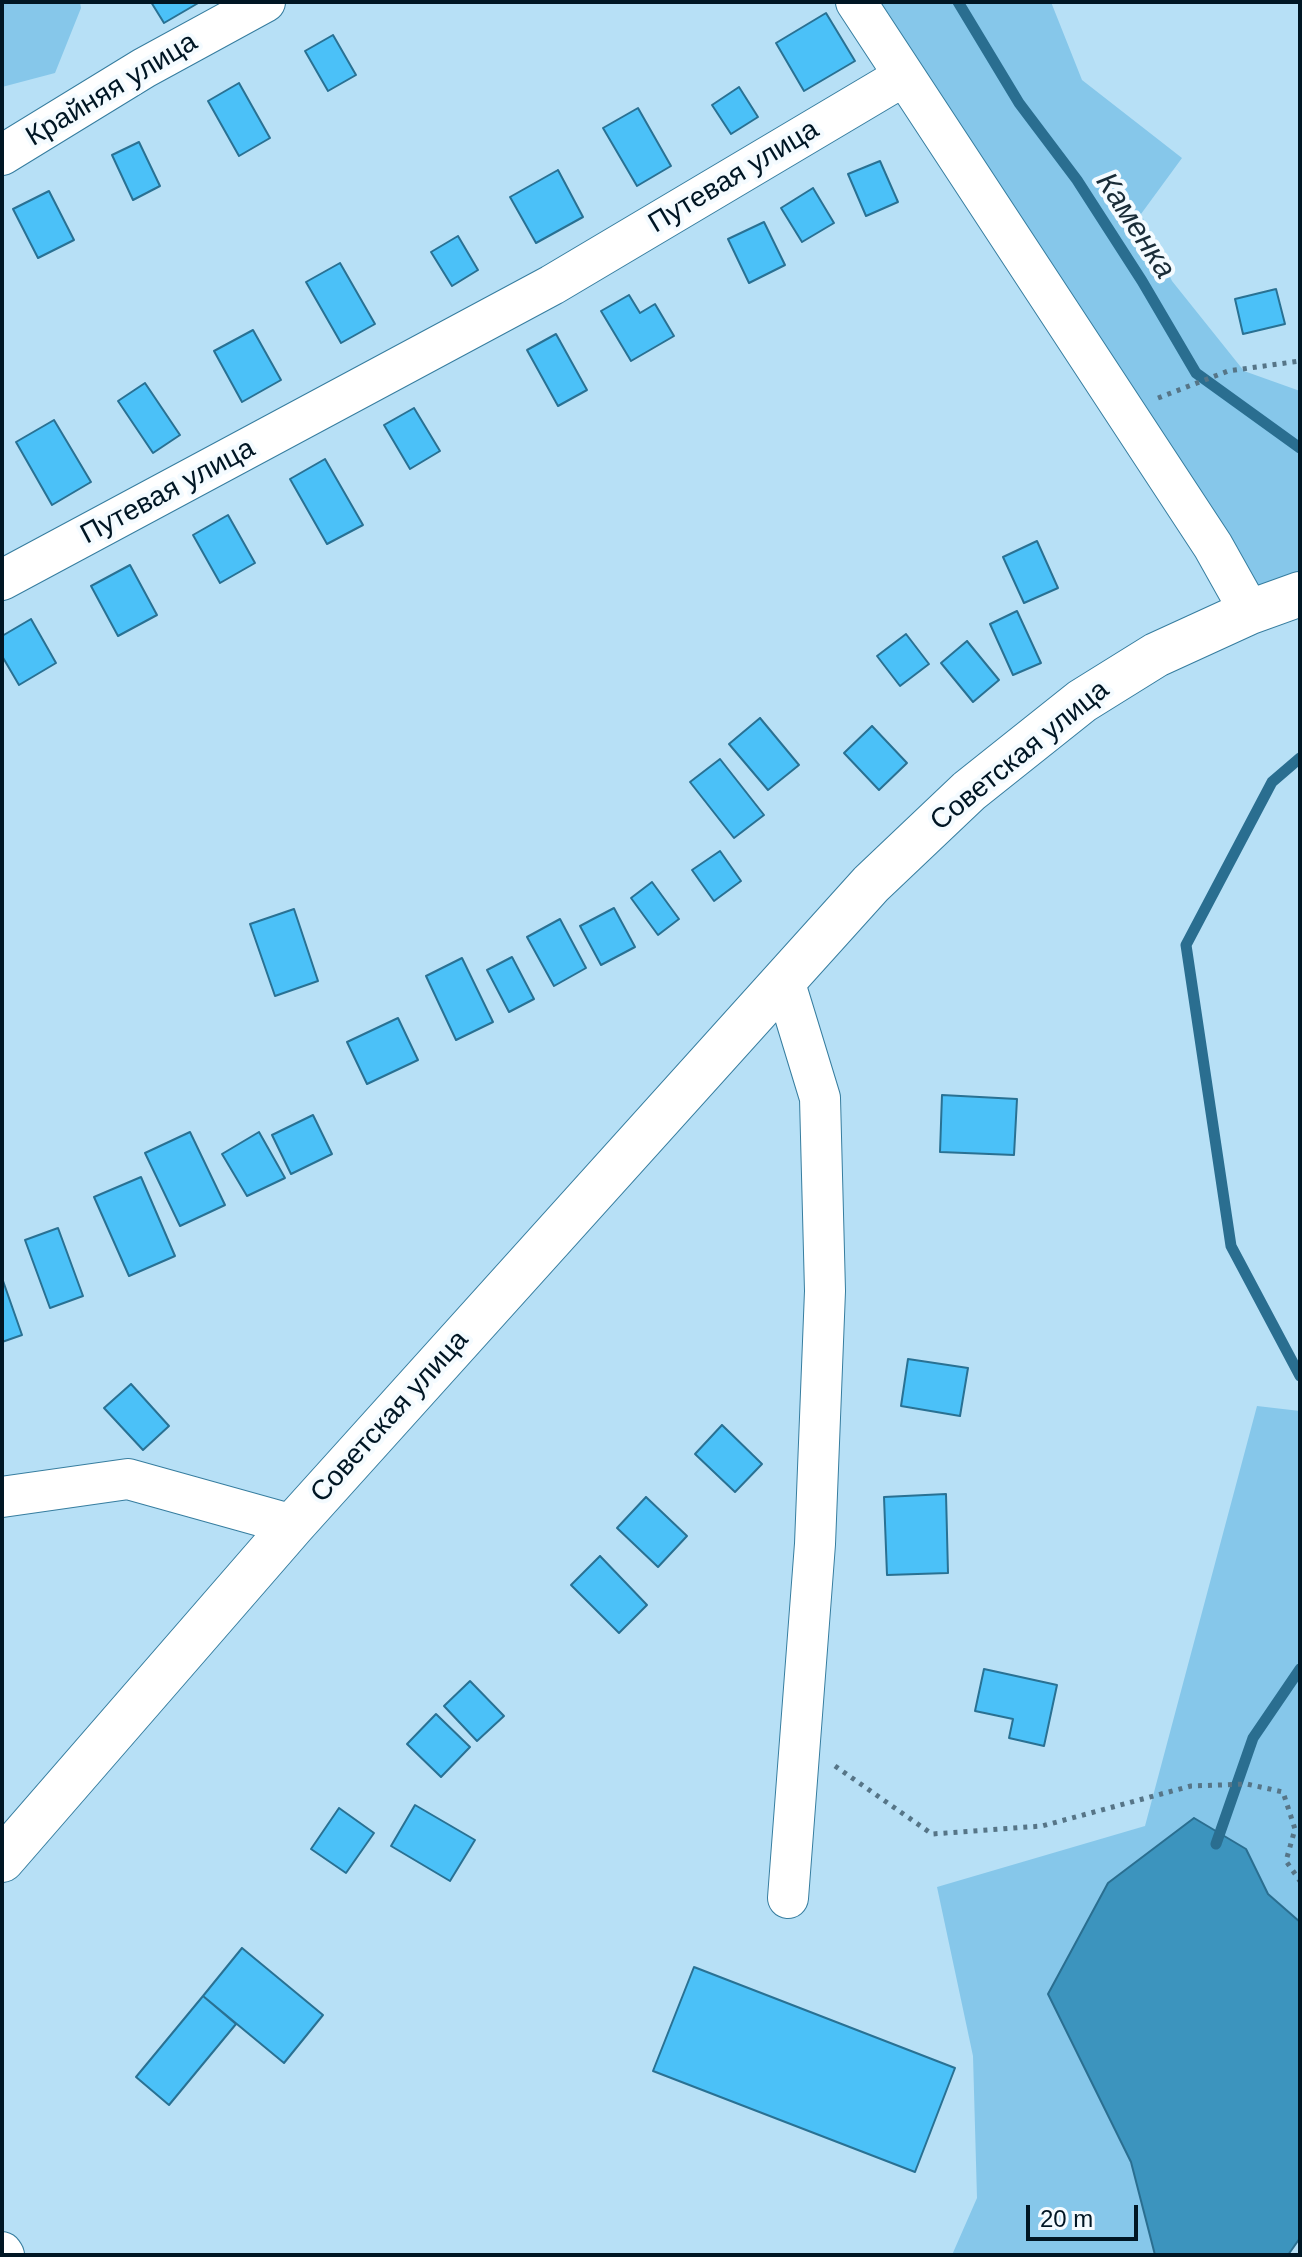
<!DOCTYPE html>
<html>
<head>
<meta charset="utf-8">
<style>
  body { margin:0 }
  #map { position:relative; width:1302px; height:2257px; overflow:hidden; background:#b7e0f6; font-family:Helvetica,sans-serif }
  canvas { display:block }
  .frame { position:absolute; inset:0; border:4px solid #001624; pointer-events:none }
  .scale { position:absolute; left:1026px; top:2205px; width:112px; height:36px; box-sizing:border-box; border:4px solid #001624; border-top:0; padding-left:10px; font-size:24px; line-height:28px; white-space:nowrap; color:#001624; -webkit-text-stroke:6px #f4fbff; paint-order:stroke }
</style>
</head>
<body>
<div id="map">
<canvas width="1302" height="2257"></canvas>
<div class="frame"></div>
<div class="scale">20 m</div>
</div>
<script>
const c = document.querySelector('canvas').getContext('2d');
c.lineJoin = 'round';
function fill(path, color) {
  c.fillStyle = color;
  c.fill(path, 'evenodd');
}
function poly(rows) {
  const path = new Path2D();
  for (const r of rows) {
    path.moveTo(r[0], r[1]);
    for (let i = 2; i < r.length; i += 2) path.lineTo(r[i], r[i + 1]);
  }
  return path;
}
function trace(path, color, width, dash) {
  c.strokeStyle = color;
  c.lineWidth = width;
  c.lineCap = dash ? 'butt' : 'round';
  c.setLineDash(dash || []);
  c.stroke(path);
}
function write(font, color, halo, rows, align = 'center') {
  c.font = font + ' Helvetica,sans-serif';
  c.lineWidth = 8;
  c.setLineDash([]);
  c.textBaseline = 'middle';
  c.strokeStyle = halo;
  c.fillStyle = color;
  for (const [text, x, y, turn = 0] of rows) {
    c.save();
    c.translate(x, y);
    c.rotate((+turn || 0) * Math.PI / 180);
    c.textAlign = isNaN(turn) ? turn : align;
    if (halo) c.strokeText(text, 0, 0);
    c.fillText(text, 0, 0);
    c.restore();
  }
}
const green = poly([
  [2,2,80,2,81,8,55,73,2,87],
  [856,2,1051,2,1082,80,1182,158,1141,214,1172,281,1244,371,1300,391,1300,594,1250,612],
  [1257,1406,1300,1411,1300,1922,1268,1894,1246,1849,1048,1994,1131,2162,1155,2255,952,2255,977,2198,973,2056,937,1887,1145,1826]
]);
const water = poly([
  [1194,1818,1246,1849,1268,1894,1300,1922,1300,2238,1288,2255,1155,2255,1131,2162,1048,1994,1108,1883,1194,1818]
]);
const stream = poly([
  [958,2,1019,103,1077,180,1142,281,1196,373,1300,448],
  [1300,758,1272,782,1186,945,1231,1246,1300,1376],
  [1216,1844,1253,1738,1300,1669]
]);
const building = poly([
  [151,2,200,2,164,23,151,2],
  [826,13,855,61,804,91,776,43,826,13],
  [333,35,356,75,328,91,305,51,333,35],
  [239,83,270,138,239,156,208,101,239,83],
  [739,87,758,117,731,134,712,105,739,87],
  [638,108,671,166,637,186,603,128,638,108],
  [139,142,160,186,133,200,112,155,139,142],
  [880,161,898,202,866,216,848,174,880,161],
  [558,170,583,217,536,243,510,197,558,170],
  [813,188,834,223,802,242,781,208,813,188],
  [49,191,74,240,38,258,13,209,49,191],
  [764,222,785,265,749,283,728,239,764,222],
  [458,236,478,270,452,286,431,252,458,236],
  [340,263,375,324,341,343,306,282,340,263],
  [1276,289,1285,324,1243,334,1235,299,1276,289],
  [629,295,640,313,655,304,674,336,631,361,601,311,629,295],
  [253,330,281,380,242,402,214,351,253,330],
  [556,334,587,390,558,406,527,350,556,334],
  [145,383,180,435,153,453,118,401,145,383],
  [414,408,440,451,410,469,384,425,414,408],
  [54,420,91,482,52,505,16,442,54,420],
  [325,459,363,525,327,544,290,479,325,459],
  [228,515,255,563,220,583,193,535,228,515],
  [1037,541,1058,588,1024,603,1003,557,1037,541],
  [130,565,157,615,118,636,91,586,130,565],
  [1017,611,1041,663,1013,675,990,624,1017,611],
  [31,619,56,663,19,685,2,656,2,636,31,619],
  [906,634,929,664,900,686,877,656,906,634],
  [967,641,999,680,973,702,941,663,967,641],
  [760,718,799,765,768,790,729,744,760,718],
  [872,726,907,763,879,790,844,753,872,726],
  [720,759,764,815,734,838,690,782,720,759],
  [720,851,741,881,714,901,692,870,720,851],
  [652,882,679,919,658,935,631,898,652,882],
  [614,908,635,947,601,965,580,926,614,908],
  [294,909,318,981,275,996,250,924,294,909],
  [560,919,586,968,554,986,527,937,560,919],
  [512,957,534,999,509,1012,487,970,512,957],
  [462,958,493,1022,456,1040,426,976,462,958],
  [398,1018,418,1060,367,1084,347,1042,398,1018],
  [942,1095,1017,1099,1014,1155,940,1152,942,1095],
  [313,1115,332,1154,291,1174,272,1135,313,1115],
  [190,1132,225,1205,180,1226,145,1153,190,1132],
  [259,1132,285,1178,247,1196,222,1154,259,1132],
  [141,1177,175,1256,129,1276,94,1197,141,1177],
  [58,1228,83,1296,50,1308,25,1240,58,1228],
  [2,1278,22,1335,2,1342,2,1278],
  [908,1359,968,1368,960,1416,901,1406,908,1359],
  [131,1384,169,1426,143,1450,104,1408,131,1384],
  [722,1425,762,1464,735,1492,695,1454,722,1425],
  [946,1494,948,1573,887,1575,884,1497,946,1494],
  [646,1497,687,1536,658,1567,617,1528,646,1497],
  [600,1556,647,1605,619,1633,571,1585,600,1556],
  [984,1669,1057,1685,1044,1746,1009,1738,1013,1719,975,1711,984,1669],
  [470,1681,504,1716,477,1741,444,1706,470,1681],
  [436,1714,470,1747,441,1777,407,1744,436,1714],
  [415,1805,475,1840,450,1881,391,1846,415,1805],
  [339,1808,374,1833,346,1873,311,1849,339,1808],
  [242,1948,323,2015,284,2063,203,1996,242,1948],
  [694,1967,955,2068,915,2172,653,2071,694,1967],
  [203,1996,236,2024,169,2105,136,2077,203,1996]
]);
const path = poly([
  [1158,398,1228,371,1300,361],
  [835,1766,932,1834,1042,1826,1191,1786,1247,1784,1283,1792,1295,1829,1286,1861,1300,1881]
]);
const minor = poly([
  [856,2,1213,546,1250,612],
  [2,155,144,68,265,2],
  [2,580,552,285,904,76],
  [784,980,820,1098,825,1291,815,1544,788,1898],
  [2,1497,128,1479,293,1525],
  [2,2252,4,2255]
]);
const major = poly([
  [2,1860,293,1525,871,884,969,791,1082,701,1156,655,1250,612,1300,594]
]);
const streetNames = [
  ["Крайняя улица",112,90,-31],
  ["Путевая улица",734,177,-31],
  ["Путевая улица",168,492,-28],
  ["Советская улица",1020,756,-39],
  ["Советская улица",390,1417,-48]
];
const waterNames = [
  ["Каменка",1135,226,57]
];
fill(green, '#86c7ea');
fill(water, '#3c94be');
trace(water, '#2a6e90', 2);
trace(stream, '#2a6e90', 11);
fill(building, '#4bc1f8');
trace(building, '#297193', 2);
trace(minor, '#367d9f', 42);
trace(major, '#367d9f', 46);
trace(path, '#567587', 5, [4, 6]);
trace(minor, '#fff', 40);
trace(major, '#fff', 44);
write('28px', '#001624', '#f4fbff', streetNames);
write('italic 30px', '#192c37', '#f4fbff', waterNames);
</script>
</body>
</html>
